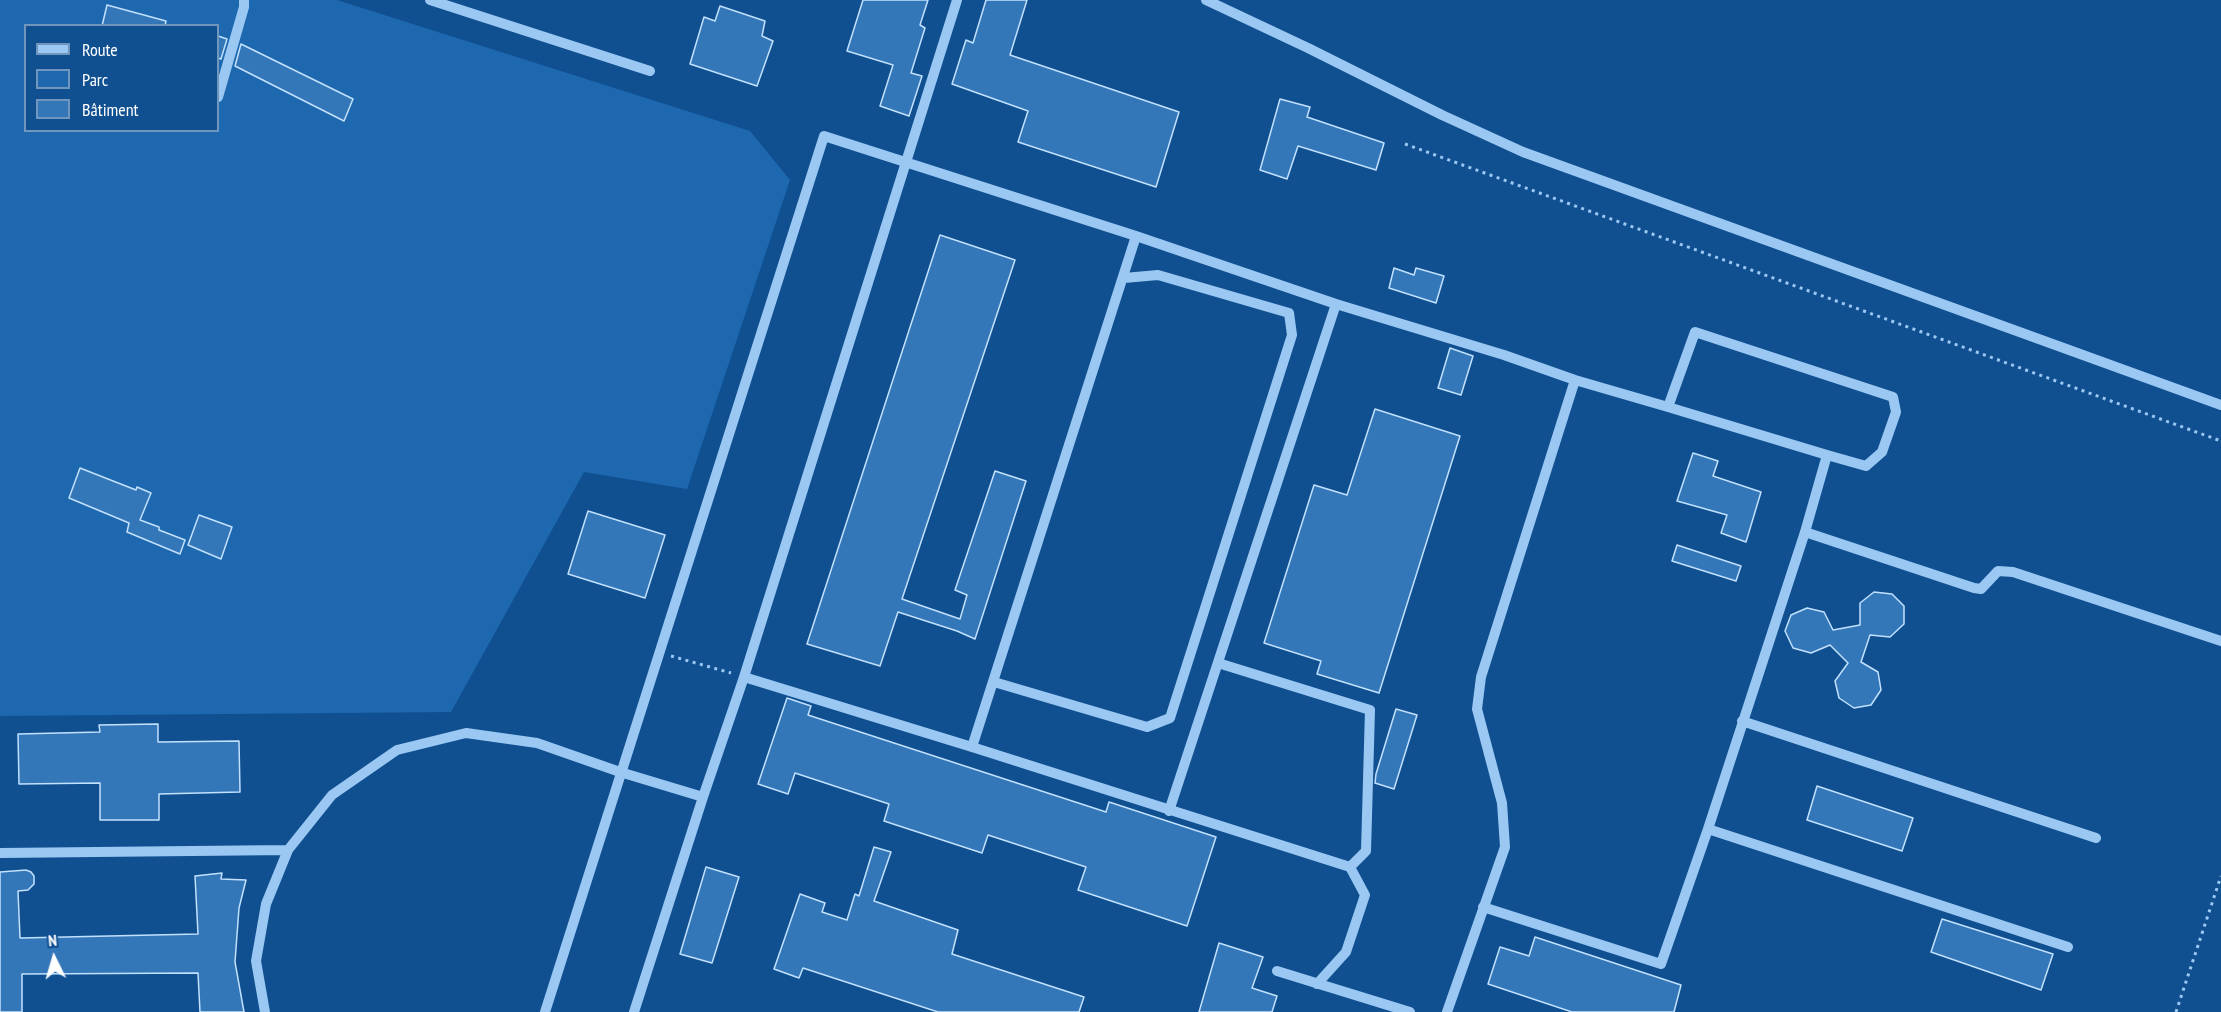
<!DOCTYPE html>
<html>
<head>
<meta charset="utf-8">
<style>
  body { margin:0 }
  #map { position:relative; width:2221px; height:1012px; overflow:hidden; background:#105091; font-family:"PT Sans Narrow",sans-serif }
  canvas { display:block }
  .legend { position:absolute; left:24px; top:24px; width:195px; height:108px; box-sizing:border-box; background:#105091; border:2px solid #7096bd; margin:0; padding:8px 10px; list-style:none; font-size:18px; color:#fff }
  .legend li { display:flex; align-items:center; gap:12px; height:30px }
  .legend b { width:30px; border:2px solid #7096bd }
  .north { position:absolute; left:24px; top:928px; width:60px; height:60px; -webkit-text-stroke:4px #105091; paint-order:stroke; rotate:355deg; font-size:16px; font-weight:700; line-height:24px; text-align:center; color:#fff }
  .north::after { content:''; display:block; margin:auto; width:21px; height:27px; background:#fff; clip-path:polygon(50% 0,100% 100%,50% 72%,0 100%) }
</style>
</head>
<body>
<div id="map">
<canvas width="2221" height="1012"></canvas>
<ul class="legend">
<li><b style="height:8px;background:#9bc8f3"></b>Route</li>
<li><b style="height:16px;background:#1e68af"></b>Parc</li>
<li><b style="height:16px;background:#3477b9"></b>Bâtiment</li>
</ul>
<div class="north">N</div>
</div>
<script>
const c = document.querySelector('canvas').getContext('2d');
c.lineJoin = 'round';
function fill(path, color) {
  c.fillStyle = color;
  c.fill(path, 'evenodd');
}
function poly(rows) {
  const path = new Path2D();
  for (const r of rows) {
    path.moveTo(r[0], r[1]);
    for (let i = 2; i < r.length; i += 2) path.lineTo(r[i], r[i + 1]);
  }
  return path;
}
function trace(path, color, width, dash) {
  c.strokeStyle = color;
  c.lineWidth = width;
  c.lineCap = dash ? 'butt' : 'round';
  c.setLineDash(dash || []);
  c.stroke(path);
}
const green = poly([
  [0,0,337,0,750,131,790,180,687,489,584,472,451,712,0,716],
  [26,26,218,26,218,130,26,130]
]);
const building = poly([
  [863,0,928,0,920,25,925,28,911,73,922,76,909,116,880,106,893,65,847,51,863,0],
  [986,0,1027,0,1010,55,1179,112,1156,187,1018,142,1028,111,952,84,966,40,973,43,986,0],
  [107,5,166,21,165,26,102,26,107,5],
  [720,6,765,21,762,36,773,41,757,86,690,64,704,17,715,21,720,6],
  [218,36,227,39,221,59,218,58,218,36],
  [241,44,353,99,344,121,235,66,241,44],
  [1280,99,1310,107,1307,117,1384,143,1376,170,1298,146,1287,179,1260,170,1280,99],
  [940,235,1015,260,902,599,960,619,967,595,955,590,995,471,1026,481,975,639,957,631,898,612,880,666,807,644,940,235],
  [1394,268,1414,275,1416,268,1444,276,1436,303,1389,288,1394,268],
  [1450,348,1473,356,1461,395,1438,388,1450,348],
  [1375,409,1460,436,1379,693,1317,674,1321,661,1264,643,1314,485,1347,495,1375,409],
  [1693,453,1718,461,1713,476,1761,492,1746,542,1721,533,1727,515,1677,501,1693,453],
  [80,468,136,490,137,487,151,493,140,520,159,527,159,530,185,540,180,554,127,532,129,523,69,498,80,468],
  [588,511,665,535,645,598,568,574,588,511],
  [199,515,232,527,221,559,188,545,199,515],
  [1677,545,1741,566,1736,581,1672,561,1677,545],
  [1874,592,1892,594,1904,606,1904,624,1890,637,1870,635,1861,662,1878,672,1881,690,1871,705,1854,708,1839,698,1835,681,1848,663,1830,645,1811,653,1793,648,1785,631,1791,615,1807,608,1824,612,1833,630,1860,625,1860,603,1874,592],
  [787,698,811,706,808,715,1106,812,1109,802,1216,837,1187,926,1078,890,1086,867,988,835,982,853,884,821,889,804,795,773,788,794,758,784,787,698],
  [1396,709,1417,715,1394,789,1375,783,1376,774,1396,709],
  [158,724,158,742,239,741,240,792,159,794,159,820,100,820,100,783,19,784,18,734,100,732,99,725,158,724],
  [1817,786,1913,818,1902,851,1807,820,1817,786],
  [874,847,891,852,874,901,958,930,952,954,1084,997,1079,1012,938,1012,803,968,799,978,774,969,800,894,825,903,822,912,847,920,855,894,859,896,874,847],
  [706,867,739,877,712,963,680,954,706,867],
  [26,870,31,872,34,876,34,884,28,890,18,891,20,938,198,934,195,876,222,873,221,879,246,880,239,908,235,962,244,1012,200,1012,198,973,22,974,22,1012,0,1012,0,872,26,870],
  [1942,919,2053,954,2041,990,1931,952,1942,919],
  [1535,937,1681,985,1674,1012,1572,1012,1488,984,1500,947,1529,956,1535,937],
  [1219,943,1263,957,1252,988,1277,996,1272,1012,1199,1012,1219,943]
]);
const path = poly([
  [1405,144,2221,441],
  [671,656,731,673],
  [2176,1012,2221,876]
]);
const minor = poly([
  [430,0,650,71],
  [1206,0,1308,48,1442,115,1523,152,2221,405],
  [218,97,244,7,244,0],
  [1805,532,1974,588,1981,589,1998,571,2013,572,2221,641],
  [1218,663,1370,710,1366,851,1350,867],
  [744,677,972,747,1350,867,1365,895,1346,952,1317,984],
  [994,682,1147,727,1170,718,1292,335,1289,313,1158,275,1124,278],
  [1742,721,2096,838],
  [972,747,1136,236],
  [1169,811,1336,304],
  [1708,829,2068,947],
  [0,853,288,850],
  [1483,907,1661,964,1708,829,1805,532,1827,455],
  [1277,971,1410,1012],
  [265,1012,256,961,266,904,288,850,332,795,397,750,466,733,537,743,620,772,703,797],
  [545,1012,824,136,1136,236,1336,304,1504,355,1575,380,1668,407,1827,455,1866,466,1882,452,1896,412,1893,397,1695,332,1668,407],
  [634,1012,703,797,744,677,957,0],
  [1447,1012,1505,847,1502,803,1477,709,1481,677,1575,380]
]);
fill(green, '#1e68af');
fill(building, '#3477b9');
trace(building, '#c2e1fe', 1.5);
trace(path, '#9bc8f3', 3, [3, 4.5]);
trace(minor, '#9bc8f3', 10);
</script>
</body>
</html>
